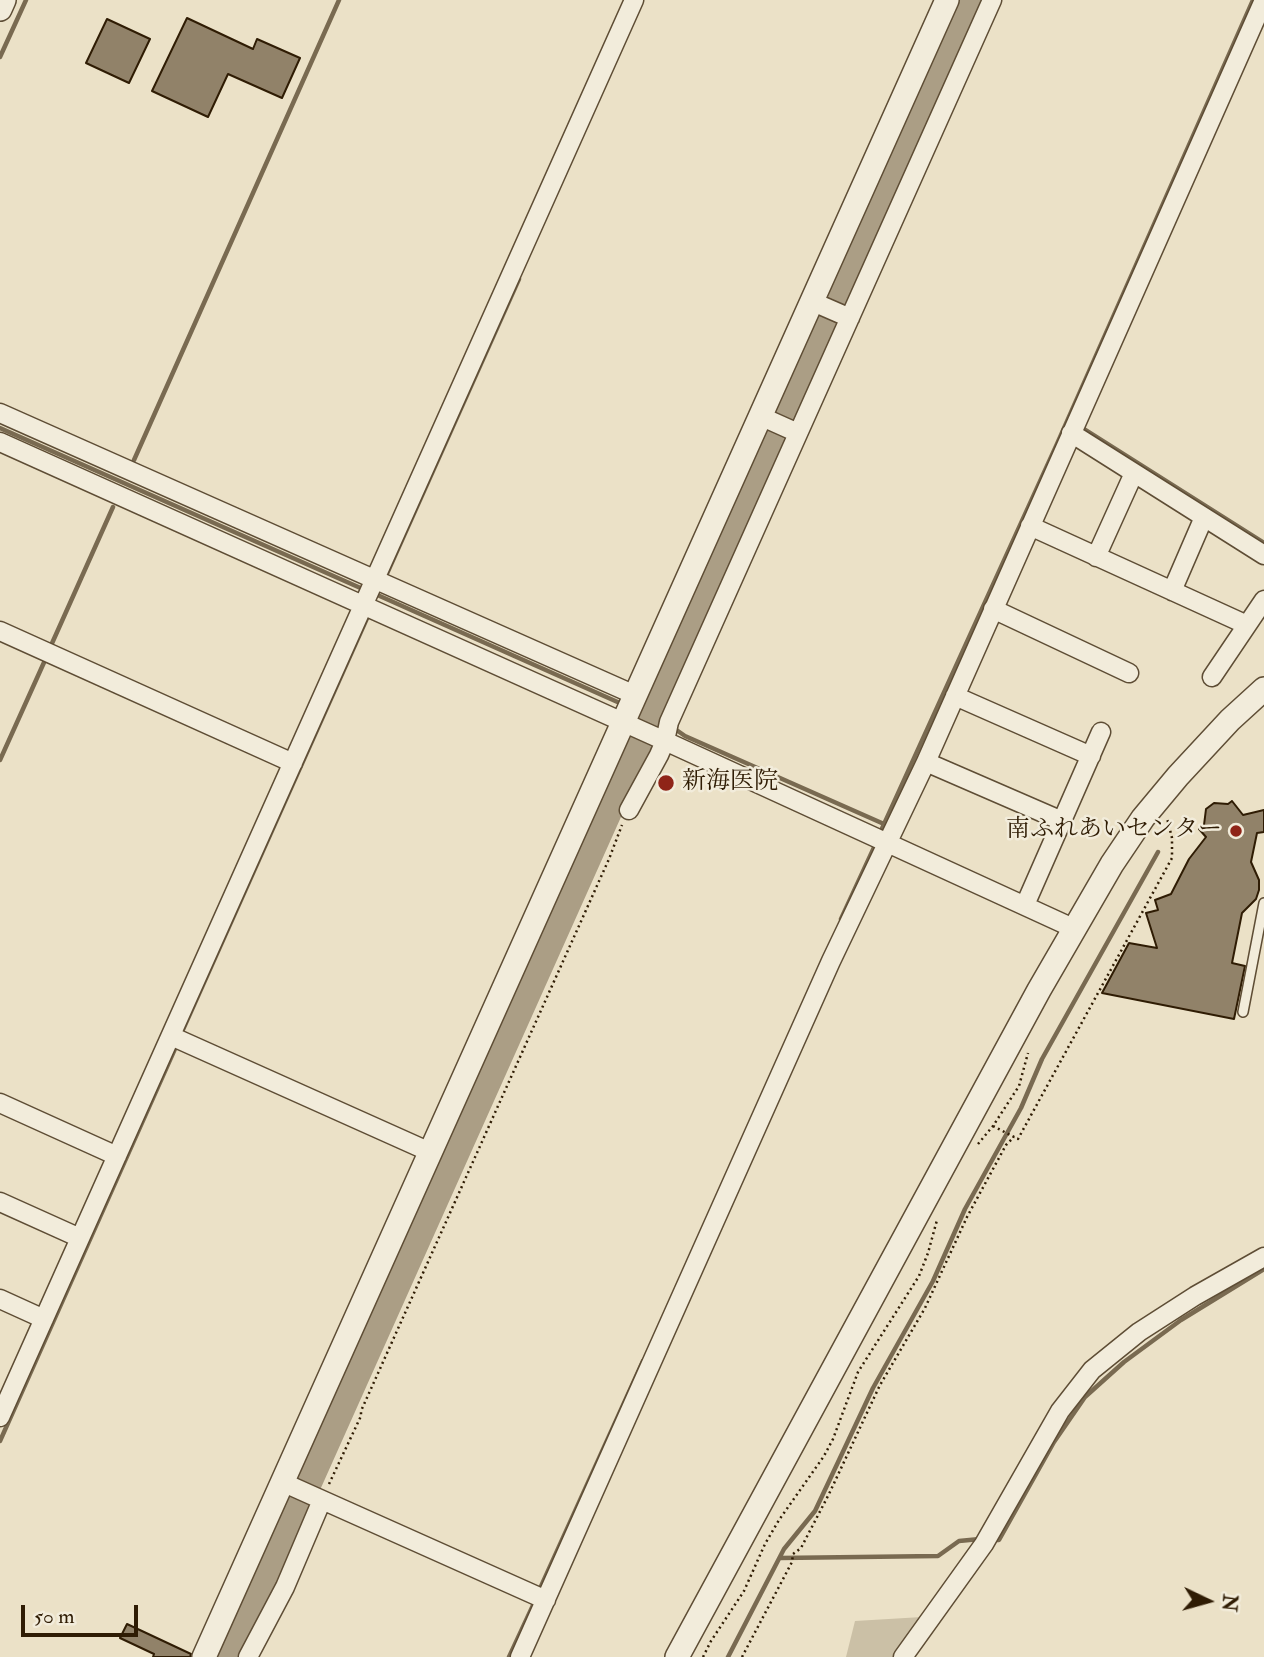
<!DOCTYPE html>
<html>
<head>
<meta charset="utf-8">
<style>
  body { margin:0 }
  #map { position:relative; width:1264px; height:1657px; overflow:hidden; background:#ebe1c7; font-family:"IM FELL Double Pica",serif }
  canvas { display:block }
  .north { position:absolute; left:1173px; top:1566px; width:70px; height:70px; -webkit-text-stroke:5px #f2ecdb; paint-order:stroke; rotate:95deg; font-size:19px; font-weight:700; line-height:28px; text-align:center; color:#2f1c04 }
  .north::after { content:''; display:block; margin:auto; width:24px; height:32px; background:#2f1c04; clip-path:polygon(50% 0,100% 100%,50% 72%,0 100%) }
  .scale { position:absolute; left:21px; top:1605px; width:117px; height:32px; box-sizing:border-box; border:4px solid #2f1c04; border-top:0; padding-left:9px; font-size:21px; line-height:24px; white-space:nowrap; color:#2f1c04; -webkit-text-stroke:5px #f2ecdb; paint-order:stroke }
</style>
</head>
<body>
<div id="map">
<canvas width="1264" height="1657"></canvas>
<div class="north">N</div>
<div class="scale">50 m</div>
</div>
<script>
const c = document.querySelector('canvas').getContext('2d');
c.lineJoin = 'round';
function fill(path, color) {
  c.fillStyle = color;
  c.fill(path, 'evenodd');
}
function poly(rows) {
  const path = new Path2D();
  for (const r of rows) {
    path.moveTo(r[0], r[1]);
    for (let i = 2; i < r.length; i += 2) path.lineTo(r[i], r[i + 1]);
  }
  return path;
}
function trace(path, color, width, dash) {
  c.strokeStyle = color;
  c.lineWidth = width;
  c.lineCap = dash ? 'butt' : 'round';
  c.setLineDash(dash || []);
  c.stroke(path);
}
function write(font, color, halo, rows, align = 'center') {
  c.font = font + ' "IM FELL Double Pica","Noto Serif JP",serif';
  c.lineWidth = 5;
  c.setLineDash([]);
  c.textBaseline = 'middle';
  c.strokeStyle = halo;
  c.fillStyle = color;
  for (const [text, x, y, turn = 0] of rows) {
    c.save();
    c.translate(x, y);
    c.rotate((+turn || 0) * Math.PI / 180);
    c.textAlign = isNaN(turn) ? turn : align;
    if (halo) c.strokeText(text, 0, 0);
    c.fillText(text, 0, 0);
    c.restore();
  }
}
const green = poly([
  [922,1617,895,1657,846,1657,855,1621]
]);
const stream = poly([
  [0,57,26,0],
  [1079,426,1264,543],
  [0,428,365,590],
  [134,460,339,0],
  [385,578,519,279],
  [373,593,622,704],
  [49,650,113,507],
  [644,710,652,715],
  [650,718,661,723],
  [675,729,685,736,884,824],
  [0,760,46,658],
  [880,833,1057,444,1253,0],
  [841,919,877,841],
  [181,1034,368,616],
  [0,1441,178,1042],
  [992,1540,999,1540,1054,1442,1085,1397,1124,1362,1181,1320,1264,1269],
  [780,1558,938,1556,959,1541,980,1539],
  [538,1593,643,1361],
  [509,1657,535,1601],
  [728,1657,784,1549,815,1511,873,1388,933,1281,965,1209,1021,1108,1042,1059,1158,852]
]);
const river = poly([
  [230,1657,971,0]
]);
const building = poly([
  [187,18,253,49,257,39,300,58,282,98,228,74,208,117,152,91,187,18],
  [107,19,150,39,129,83,86,63,107,19],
  [1232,801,1243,815,1264,810,1264,832,1257,833,1251,862,1259,880,1259,890,1256,899,1242,913,1232,963,1245,966,1234,1019,1102,993,1129,943,1157,948,1146,913,1158,910,1155,900,1171,894,1189,859,1206,837,1199,829,1204,825,1206,809,1214,803,1228,804,1232,801],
  [127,1624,191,1654,190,1657,153,1657,154,1654,120,1638,127,1624]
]);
const path = poly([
  [993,1126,1018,1139,1172,858,1172,838,1167,818],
  [978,1144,993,1126,1019,1086,1028,1053],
  [329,1484,361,1416,361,1411,609,859,622,825],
  [703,1657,711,1641,744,1591,765,1544,779,1520,824,1456,833,1439,858,1372,919,1276,928,1253,937,1220],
  [742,1657,792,1562,793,1554,801,1548,829,1494,880,1385,925,1308,967,1217,1006,1145,1014,1137]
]);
const service = poly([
  [1243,1012,1264,903]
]);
const minor = poly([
  [811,301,850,318],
  [0,413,635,695],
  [760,416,798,433],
  [1071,433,1264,555],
  [0,442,665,741,1073,928],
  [1030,526,1247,625],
  [1096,557,1134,473],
  [1172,591,1204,517],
  [993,609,1129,673],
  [0,631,293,763],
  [1212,677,1264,600],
  [955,696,1091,756],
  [926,762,1062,821],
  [629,810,659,755,665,741,669,722,992,0],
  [1025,905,1101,732],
  [171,1036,430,1152],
  [0,1103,117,1156],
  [0,1202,80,1238],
  [0,1299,44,1319],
  [0,1417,634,0],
  [282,1482,546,1600],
  [248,1657,285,1587,322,1500],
  [520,1657,831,961,926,762,1264,0],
  [903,1657,984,1544,1060,1411,1092,1370,1139,1332,1195,1296,1264,1257]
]);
const tertiary = poly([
  [0,9,4,0],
  [204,1657,947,0],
  [677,1657,1039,990,1112,864,1143,818,1178,776,1230,720,1264,689]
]);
const markers = [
  [666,783,9,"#8f2418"],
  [1236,831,7,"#8f2418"]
];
const poiNames = [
  ["新海医院",682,783],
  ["南ふれあいセンター",1222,831,"right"]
];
fill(green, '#cbc0a6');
trace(stream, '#796a51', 4.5);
trace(river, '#ab9e85', 28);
fill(building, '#918269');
trace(building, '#2f1c04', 2);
trace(service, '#5e4d35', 12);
trace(minor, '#5e4d35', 21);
trace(tertiary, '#5e4d35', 26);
trace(path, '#2f1c04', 2.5, [2, 3.5]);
trace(service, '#f2ecdb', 9);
trace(minor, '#f2ecdb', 18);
trace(tertiary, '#f2ecdb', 23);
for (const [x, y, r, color] of markers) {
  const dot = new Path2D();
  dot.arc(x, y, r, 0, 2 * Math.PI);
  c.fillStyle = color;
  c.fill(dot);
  trace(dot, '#f2ecdb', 2.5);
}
write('24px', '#2f1c04', '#f2ecdb', poiNames, 'left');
</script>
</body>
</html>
